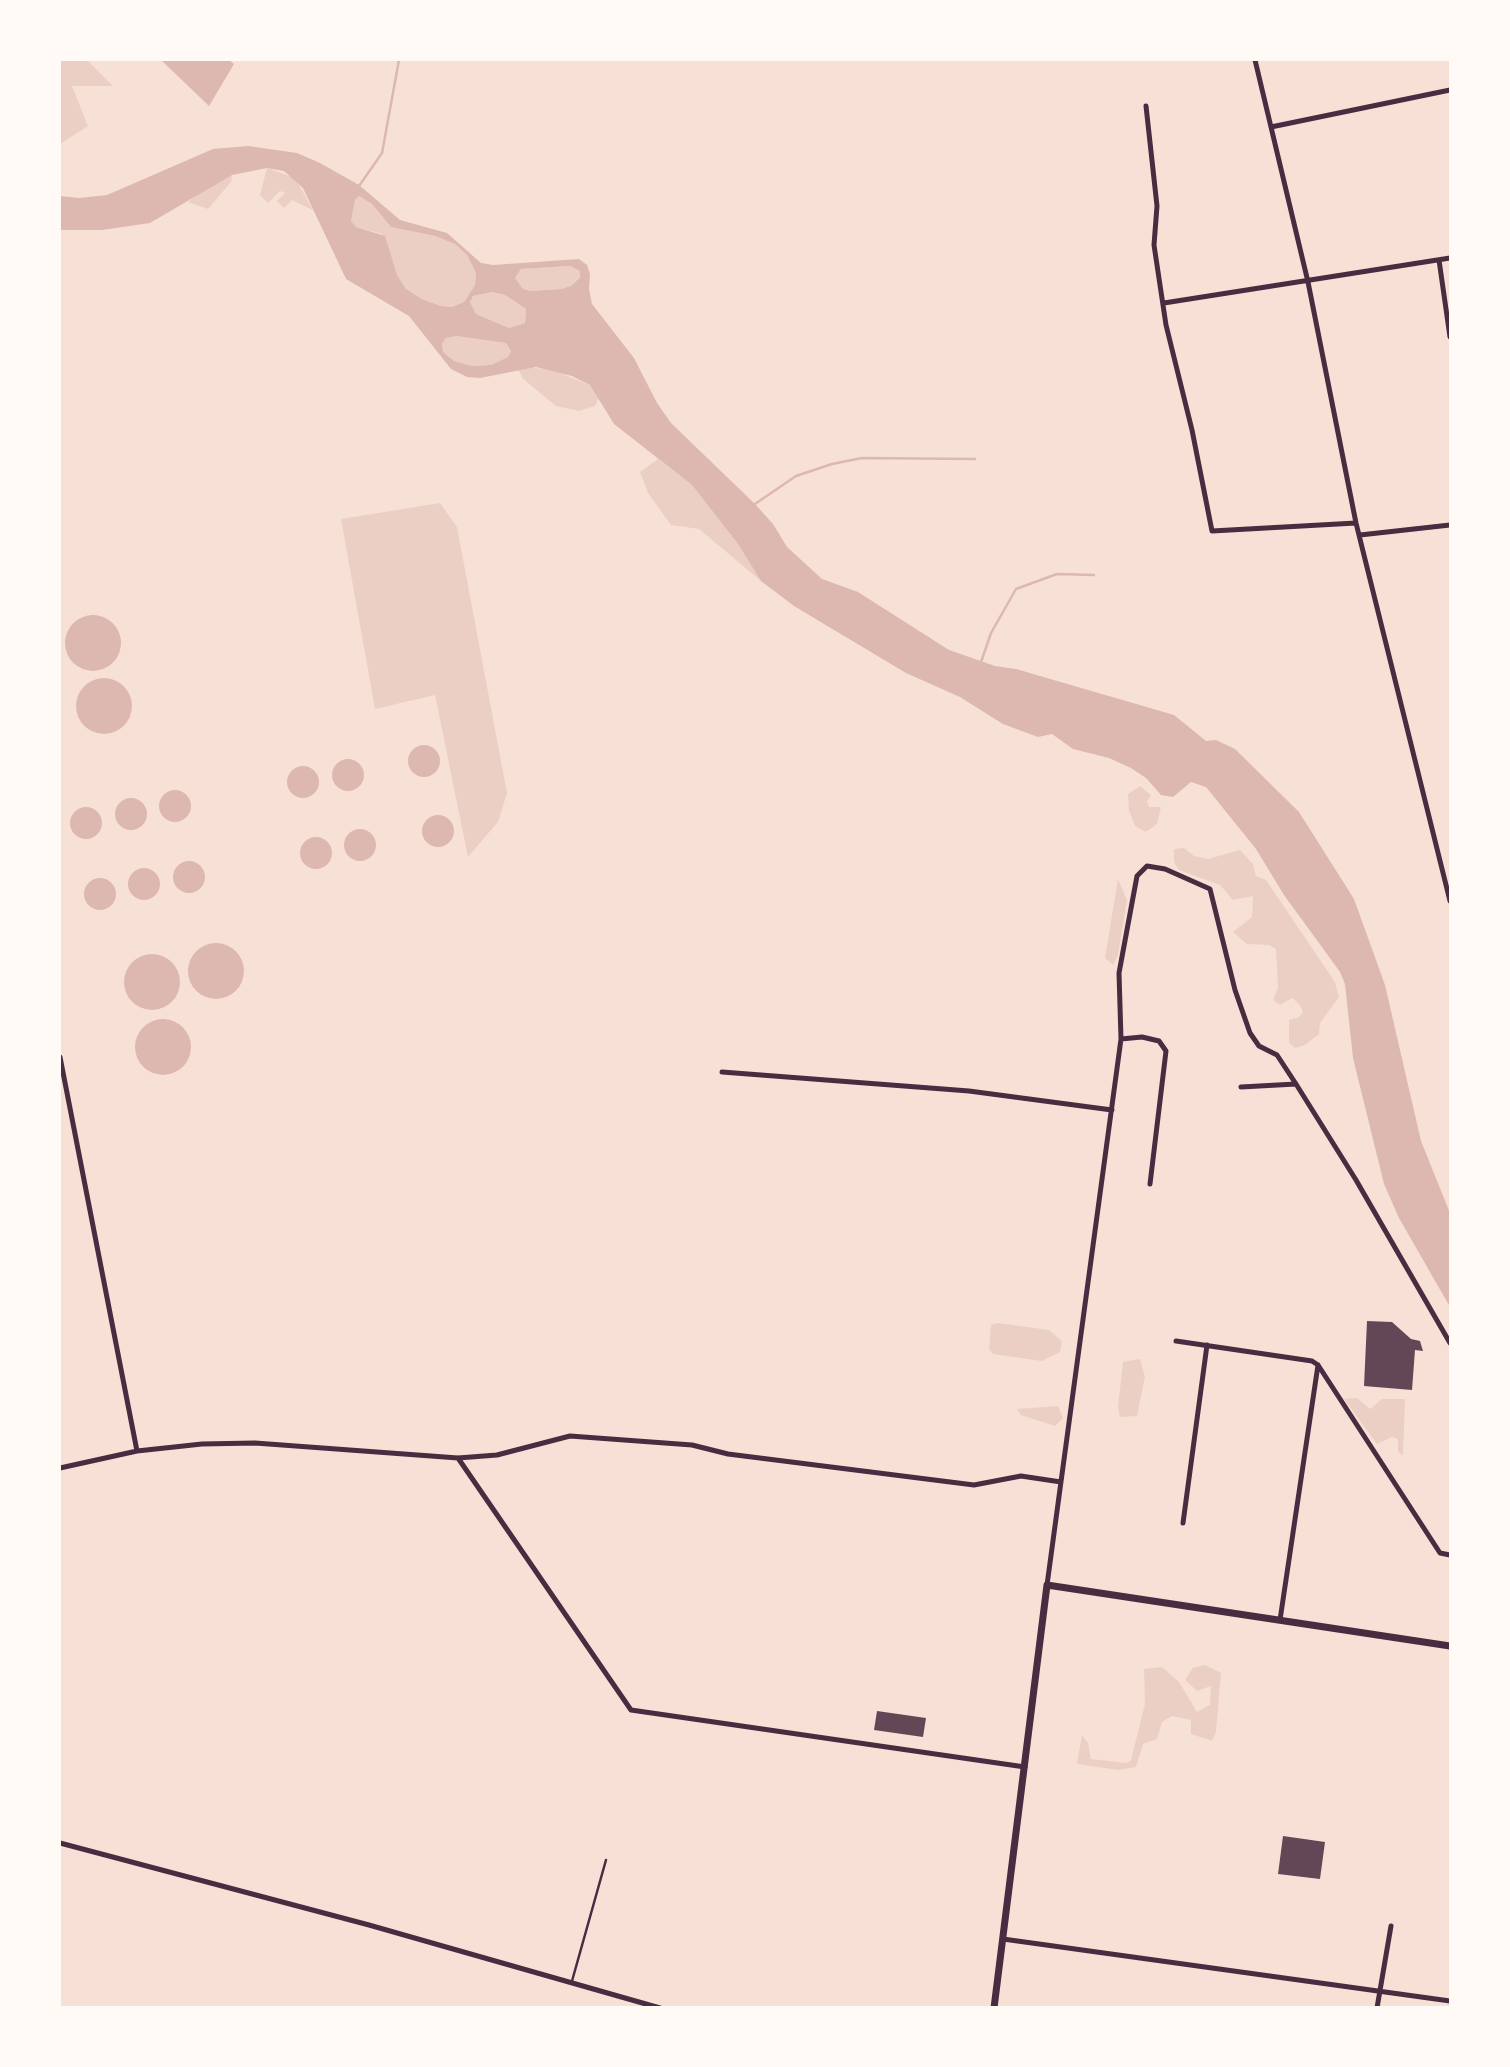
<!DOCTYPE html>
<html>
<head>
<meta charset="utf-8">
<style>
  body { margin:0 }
  #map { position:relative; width:1510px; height:2067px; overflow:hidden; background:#f7e1d7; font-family:"Fira Sans Condensed",sans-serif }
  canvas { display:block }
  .frame { position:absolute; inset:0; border:61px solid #fffaf5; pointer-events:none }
</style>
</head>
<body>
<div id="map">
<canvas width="1510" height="2067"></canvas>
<div class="frame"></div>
</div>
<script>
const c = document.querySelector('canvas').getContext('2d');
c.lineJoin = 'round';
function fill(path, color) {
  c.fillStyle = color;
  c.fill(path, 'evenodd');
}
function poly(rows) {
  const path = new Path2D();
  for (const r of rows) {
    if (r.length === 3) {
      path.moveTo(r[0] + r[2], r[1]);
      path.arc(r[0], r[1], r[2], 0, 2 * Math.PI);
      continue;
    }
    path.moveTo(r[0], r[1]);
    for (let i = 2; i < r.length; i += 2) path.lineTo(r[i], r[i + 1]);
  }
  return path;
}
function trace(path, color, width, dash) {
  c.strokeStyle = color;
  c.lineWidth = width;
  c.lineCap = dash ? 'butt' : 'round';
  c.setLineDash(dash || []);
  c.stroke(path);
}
const green = poly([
  [60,60,87,60,113,86,72,86,88,126,60,144],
  [267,168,295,178,313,210,292,200,284,208,277,201,285,193,280,191,268,203,260,195],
  [232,175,231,182,208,209,188,202,209,186],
  [359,196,372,204,391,227,435,236,455,244,467,255,476,273,475,285,464,302,452,307,441,306,422,299,406,289,397,275,382,234,356,227,351,221,355,200],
  [570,266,580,271,580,276,571,286,561,289,531,291,523,289,515,278,521,269],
  [492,292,505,295,526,309,525,323,509,328,476,314,470,302,473,296],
  [456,336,506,343,511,351,508,357,491,365,471,366,454,361,443,352,442,344,446,338],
  [526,367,552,370,590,385,599,397,595,406,579,411,556,406,522,378,519,370],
  [658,459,692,485,738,544,761,581,699,529,671,525,648,493,640,472],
  [440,503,457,527,507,793,498,822,468,857,435,695,375,709,341,519],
  [1140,786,1151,795,1147,801,1149,807,1161,807,1157,824,1146,832,1135,826,1129,811,1128,794],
  [1184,848,1194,856,1208,859,1240,850,1253,864,1256,876,1266,880,1335,982,1339,997,1320,1023,1319,1034,1305,1045,1295,1048,1289,1043,1289,1020,1299,1017,1303,1012,1299,1004,1292,998,1280,1005,1273,1000,1278,988,1276,949,1269,945,1247,944,1233,932,1252,917,1253,896,1233,900,1220,885,1179,870,1174,862,1174,849],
  [1118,879,1127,900,1118,955,1113,965,1105,958],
  [998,1323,1049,1330,1062,1341,1060,1352,1042,1361,993,1354,989,1349,991,1325],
  [1140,1359,1145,1377,1137,1416,1120,1417,1118,1407,1123,1362],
  [1357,1398,1370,1409,1382,1399,1405,1399,1403,1455,1398,1452,1398,1439,1392,1437,1377,1444,1344,1399],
  [1058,1406,1063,1418,1055,1426,1021,1415,1017,1409],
  [1205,1665,1221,1673,1216,1732,1212,1741,1191,1734,1191,1720,1172,1716,1162,1722,1157,1739,1143,1744,1136,1767,1118,1770,1077,1764,1082,1735,1088,1743,1091,1759,1127,1763,1131,1760,1145,1704,1144,1669,1162,1667,1179,1682,1197,1712,1210,1705,1211,1686,1197,1691,1185,1680,1193,1668]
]);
const water = poly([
  [161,60,229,60,234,64,209,106],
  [248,146,297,153,320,163,359,185,400,220,447,233,481,263,493,265,579,259,587,265,590,274,589,289,592,304,634,358,657,403,671,423,755,504,773,524,787,547,822,579,858,592,949,650,995,666,1016,669,1174,715,1206,741,1216,740,1235,749,1299,812,1354,899,1385,985,1421,1141,1450,1213,1450,1307,1399,1218,1384,1184,1353,1058,1345,984,1340,972,1284,895,1256,849,1206,787,1191,782,1173,797,1161,795,1146,778,1131,768,1109,758,1073,749,1052,734,1038,737,1003,724,960,697,906,673,794,606,761,581,738,544,692,485,614,424,590,385,572,376,536,367,480,378,467,377,451,369,409,316,346,279,303,188,284,171,267,168,232,175,150,223,102,230,60,230,60,196,79,198,107,195,213,149],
  [359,196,372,204,391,227,435,236,455,244,467,255,476,273,475,285,464,302,452,307,441,306,422,299,406,289,397,275,385,236,356,227,351,221,355,200],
  [570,266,580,271,580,277,571,286,561,289,531,291,523,289,515,278,521,269],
  [492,292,505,295,526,309,525,323,509,328,476,314,470,302,473,296],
  [456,336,506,343,511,351,508,357,491,365,472,366,454,361,443,352,442,344,446,338],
  [93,643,28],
  [104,706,28],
  [424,761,16],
  [348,775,16],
  [303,782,16],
  [175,806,16],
  [131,814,16],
  [86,823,16],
  [438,831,16],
  [360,845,16],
  [316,853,16],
  [189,877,16],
  [144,884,16],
  [100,894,16],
  [216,971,28],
  [152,982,28],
  [163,1047,28]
]);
const stream = poly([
  [359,186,382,153,399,60],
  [752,506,796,476,832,464,862,458,975,459],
  [980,665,991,633,1016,589,1057,574,1094,575]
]);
const building = poly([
  [1367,1321,1392,1322,1411,1339,1420,1341,1423,1351,1415,1350,1412,1390,1364,1386],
  [877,1711,926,1718,923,1737,874,1730],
  [1283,1836,1325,1842,1320,1879,1278,1874]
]);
const service = poly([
  [572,1981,606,1860]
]);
const minor = poly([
  [1255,60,1308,282,1356,523,1450,901],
  [1146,106,1157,206,1154,245,1166,325,1192,430,1212,531,1356,523],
  [1271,127,1450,90],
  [1439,260,1450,337],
  [1164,303,1450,258],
  [1360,535,1450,525],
  [1121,1039,1142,1037,1159,1041,1166,1051,1150,1184],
  [60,1057,137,1451],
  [722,1072,969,1091,1112,1110],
  [1241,1087,1296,1084],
  [1176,1341,1312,1361,1318,1365],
  [1318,1365,1440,1553,1450,1555],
  [458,1458,631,1710,1025,1767],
  [60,1468,137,1451,202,1444,255,1443,458,1458,497,1455,570,1436,692,1445,728,1454,974,1485,1021,1476,1061,1482],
  [1183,1523,1207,1345],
  [1047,1585,1121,1039,1119,973,1137,876,1147,866,1165,869,1210,889,1235,990,1250,1033,1259,1046,1277,1055,1296,1084,1356,1180,1450,1343],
  [1280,1620,1318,1365],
  [60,1843,369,1925,660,2008],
  [1003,1939,1450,2001],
  [1377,2008,1391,1926]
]);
const tertiary = poly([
  [994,2008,1047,1585,1450,1646]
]);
fill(green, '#ebcfc5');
fill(water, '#dcb8b0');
trace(stream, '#dcb8b0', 2.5);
fill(building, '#644757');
trace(service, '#4a2c40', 2.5);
trace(minor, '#4a2c40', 5);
trace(tertiary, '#4a2c40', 7);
</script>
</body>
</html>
